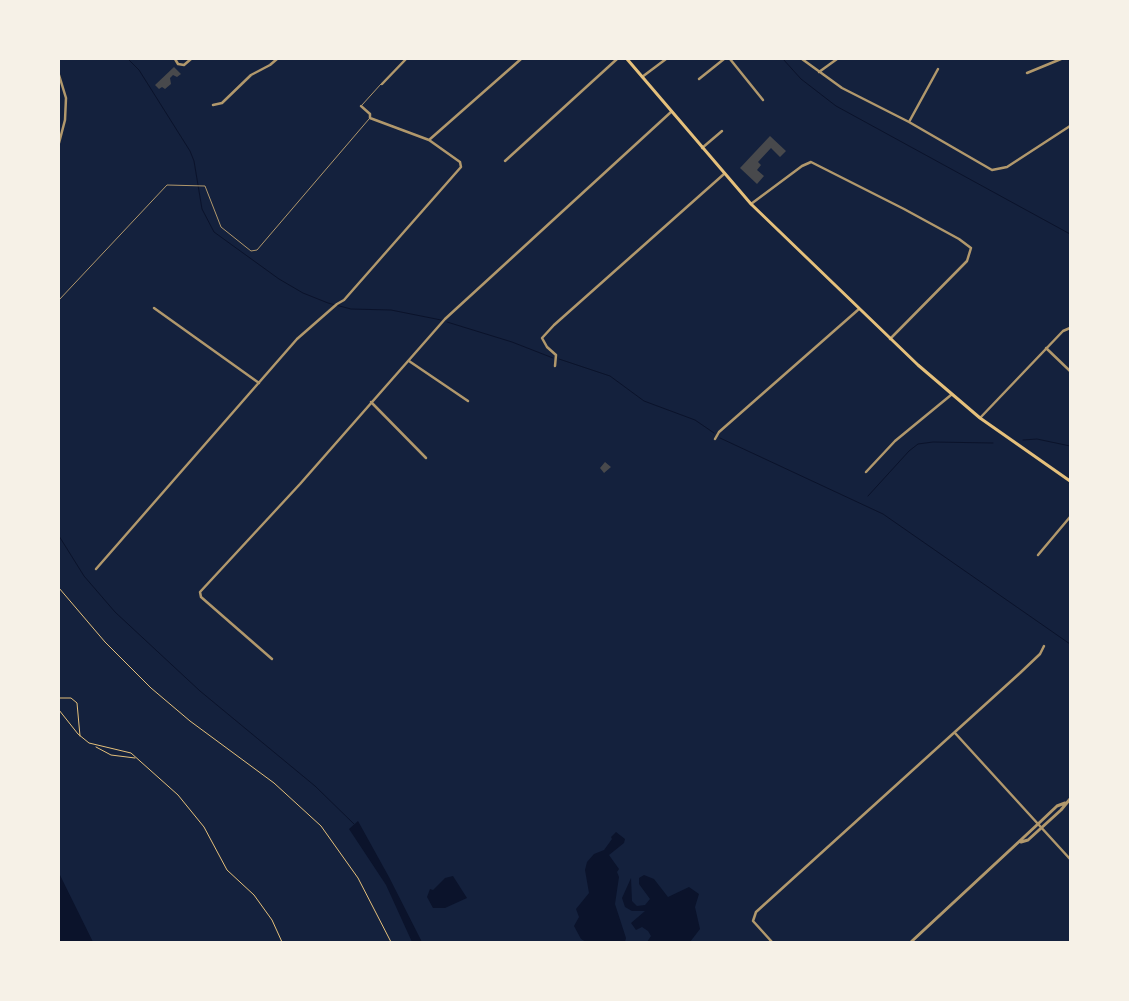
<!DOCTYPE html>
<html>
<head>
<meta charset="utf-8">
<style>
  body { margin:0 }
  #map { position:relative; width:1129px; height:1001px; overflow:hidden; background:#14213d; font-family:"Archivo Narrow",sans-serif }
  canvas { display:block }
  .frame { position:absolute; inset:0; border:60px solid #f6f1e7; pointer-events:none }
</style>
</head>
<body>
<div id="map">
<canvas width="1129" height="1001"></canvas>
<div class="frame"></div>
</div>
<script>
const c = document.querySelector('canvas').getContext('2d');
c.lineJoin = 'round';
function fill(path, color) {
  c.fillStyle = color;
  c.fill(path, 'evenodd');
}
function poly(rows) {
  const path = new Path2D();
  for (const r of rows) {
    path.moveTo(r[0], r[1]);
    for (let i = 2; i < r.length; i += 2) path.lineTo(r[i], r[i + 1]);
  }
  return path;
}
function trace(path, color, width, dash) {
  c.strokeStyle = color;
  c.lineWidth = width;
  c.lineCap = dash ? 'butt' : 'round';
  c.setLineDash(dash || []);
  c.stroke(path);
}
const water = poly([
  [358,821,389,877,422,942,412,942,386,885,349,829],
  [616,832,625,839,624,843,609,855,619,869,617,872,619,877,615,904,626,938,625,942,586,942,581,939,574,926,579,917,576,909,589,893,585,870,587,862,594,854,604,850,612,839,611,837],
  [59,873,93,942,59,942],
  [644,875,654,879,668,897,689,887,699,894,695,907,700,929,690,942,647,942,651,936,648,931,642,927,636,930,631,923,645,911,632,911,625,907,622,898,631,878,632,901,637,906,645,905,650,899,639,884,639,878],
  [453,876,467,898,445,908,433,908,427,897,430,889,433,890,445,878]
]);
const stream = poly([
  [128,59,139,70,190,151,194,161,202,209,214,232,279,279,303,293,328,303,351,309,391,310,441,320],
  [783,59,801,79,836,106,1070,234],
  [447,322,512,342,553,358],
  [559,359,610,376,644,401,695,420,714,433],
  [720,438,883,514,1070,644],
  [1023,440,1037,439,1070,446],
  [868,496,909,451,918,444,933,442,993,443],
  [59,536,84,576,115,612,200,691,315,786,354,824],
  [208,942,229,942]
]);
const building = poly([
  [174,67,181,74,177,77,173,75,170,78,171,84,165,89,162,87,159,89,155,85],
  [770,136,786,151,780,157,771,148,758,162,761,165,757,170,764,176,757,184,740,168],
  [605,462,611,467,604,473,600,468]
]);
const path = poly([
  [59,588,105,642,151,688,190,721,274,783,321,826,358,878,391,942],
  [59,698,71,698,77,703,80,736],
  [59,710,78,734,89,743,131,753,178,795,204,827,227,870,254,895,272,920,282,942],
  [96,747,111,755,135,758]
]);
const service = poly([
  [362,105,381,84],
  [59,300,167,185,205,186,221,227,251,251,257,250,369,119]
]);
const minor = poly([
  [175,59,178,64,184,65,191,59],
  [730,59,763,100],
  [802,59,842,88,909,122,992,170,1007,167,1070,126],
  [819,72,837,59],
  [1027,73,1061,59],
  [59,75,66,98,65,120,59,143],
  [642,77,666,59],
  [699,79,724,59],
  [382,84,406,59],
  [213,105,222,103,251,75,270,65,277,59],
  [361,106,370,114,370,118,429,140],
  [909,122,938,69],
  [702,148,722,131],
  [505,161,617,59],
  [751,204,802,166,811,162,904,209,959,239,971,248,967,261,890,339],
  [154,308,259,383],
  [1046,348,1070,371],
  [409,361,468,401],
  [555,366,556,355,547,347,542,338,554,325,724,174],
  [371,402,426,458],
  [980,418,1063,331,1070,328],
  [715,439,719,432,859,309],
  [866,472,895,441,951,395],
  [1038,555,1070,517],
  [96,569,297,339,337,304,344,300,461,167,460,162,429,140,521,59],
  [272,659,201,597,200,592,300,484,445,319,671,112],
  [955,733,1070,859],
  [772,942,753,921,756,912,1020,673,1040,654,1044,646]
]);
const tertiary = poly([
  [1021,842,1028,840,1061,810,1070,799],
  [911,942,1038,824,1057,806,1065,803]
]);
const secondary = poly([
  [627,59,751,204,918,365,980,418,1070,481]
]);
fill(water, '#0b132b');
trace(stream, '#0b132b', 1);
fill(building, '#48494c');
trace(path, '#e5c07b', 1);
trace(service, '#b1986c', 1);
trace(minor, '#b1986c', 2.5);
trace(tertiary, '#b1986c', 3);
trace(secondary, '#e5c07b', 3);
</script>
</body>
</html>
